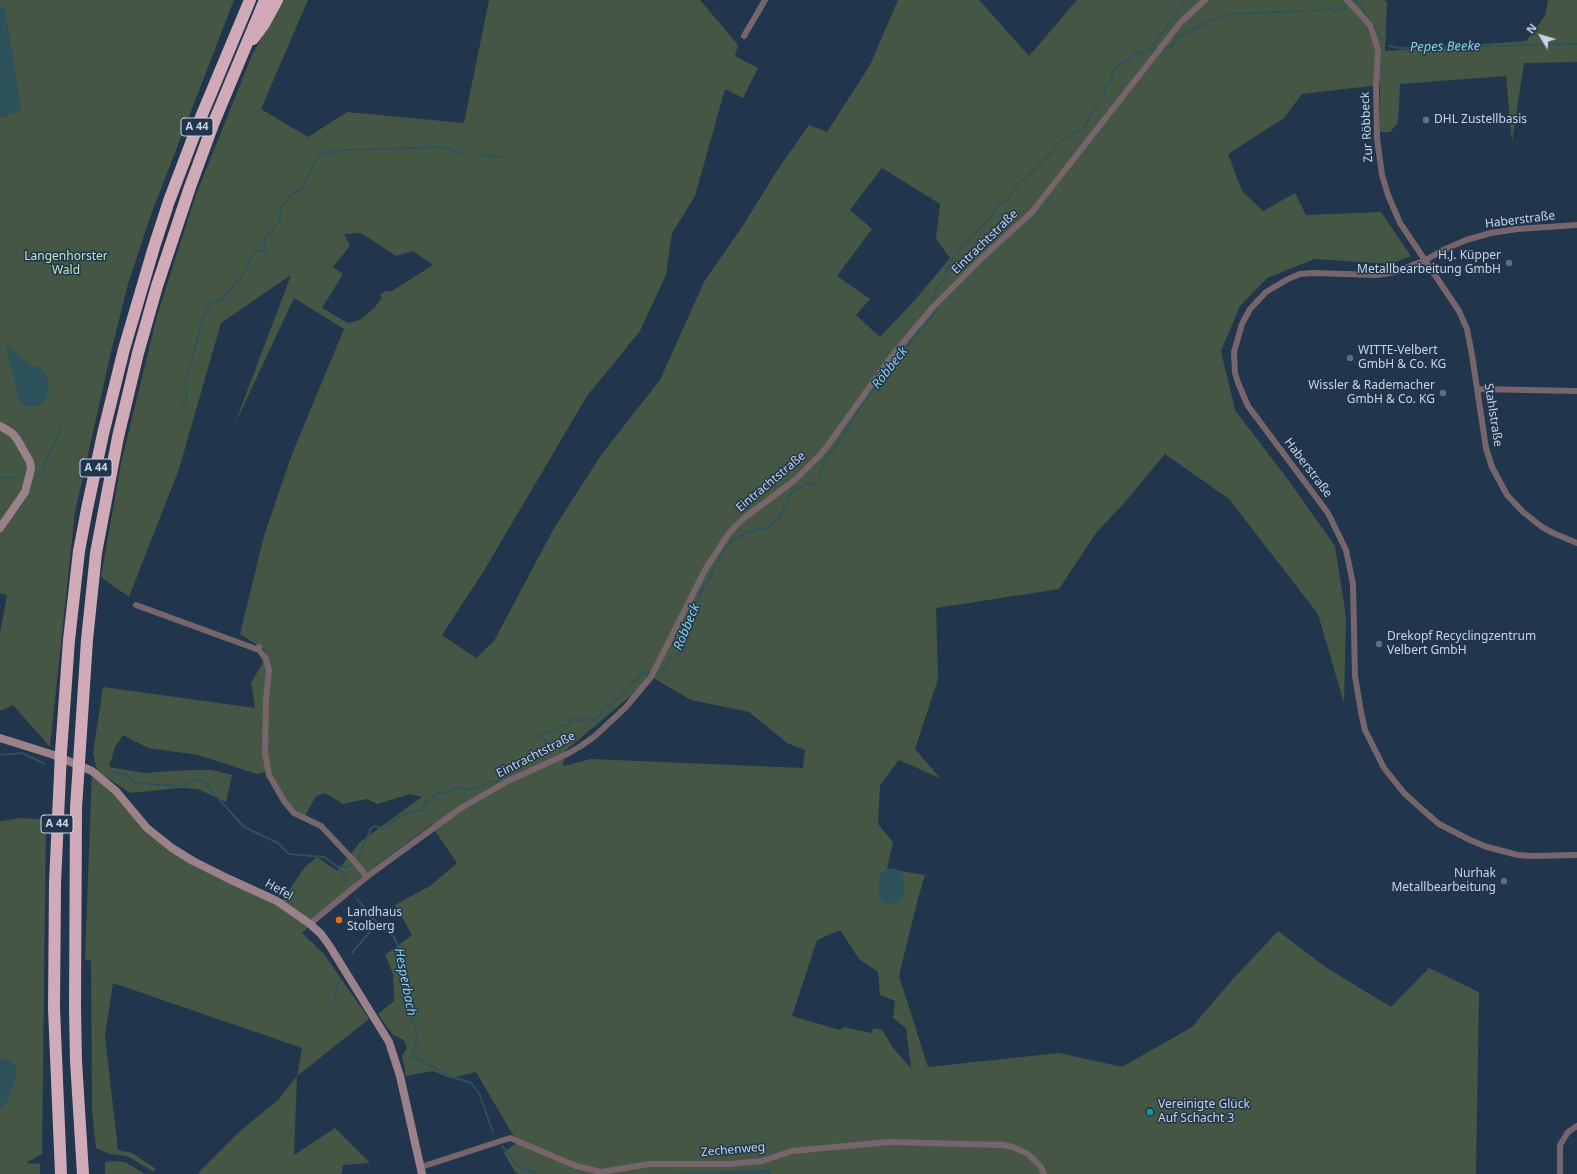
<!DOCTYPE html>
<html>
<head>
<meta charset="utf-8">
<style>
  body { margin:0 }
  #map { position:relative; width:1577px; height:1174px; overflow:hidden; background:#21354c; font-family:"Noto Sans",sans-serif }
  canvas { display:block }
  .north { position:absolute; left:1521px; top:16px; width:40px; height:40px; -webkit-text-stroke:3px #21354c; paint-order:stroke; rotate:308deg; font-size:11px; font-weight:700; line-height:16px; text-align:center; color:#c8d5e3 }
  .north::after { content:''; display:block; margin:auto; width:14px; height:18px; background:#c8d5e3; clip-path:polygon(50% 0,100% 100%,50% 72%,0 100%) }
</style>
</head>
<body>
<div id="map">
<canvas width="1577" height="1174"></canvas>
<div class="north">N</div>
</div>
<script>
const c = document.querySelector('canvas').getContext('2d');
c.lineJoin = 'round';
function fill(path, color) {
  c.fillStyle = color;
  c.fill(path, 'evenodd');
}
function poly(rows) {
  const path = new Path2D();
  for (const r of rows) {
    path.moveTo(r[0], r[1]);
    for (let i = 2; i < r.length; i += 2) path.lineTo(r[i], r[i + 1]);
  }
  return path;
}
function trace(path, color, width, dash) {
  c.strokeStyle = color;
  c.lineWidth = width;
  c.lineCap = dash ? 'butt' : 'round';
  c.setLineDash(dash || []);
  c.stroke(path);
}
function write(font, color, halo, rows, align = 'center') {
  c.font = font + ' "Noto Sans",sans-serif';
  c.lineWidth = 3;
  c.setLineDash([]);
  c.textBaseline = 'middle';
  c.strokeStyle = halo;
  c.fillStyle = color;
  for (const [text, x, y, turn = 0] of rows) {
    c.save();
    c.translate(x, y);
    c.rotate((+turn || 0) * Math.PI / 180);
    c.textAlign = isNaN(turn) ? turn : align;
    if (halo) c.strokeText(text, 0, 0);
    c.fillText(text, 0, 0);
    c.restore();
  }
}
const green = poly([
  [0,0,234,0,149,220,128,284,112,348,75,512,50,747,13,705,0,711,0,633,7,595,0,593,0,118,21,110,5,11,0,6],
  [282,0,308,0,261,109,308,137,347,112,464,123,489,0,700,0,738,45,735,56,758,68,743,98,725,89,695,196,672,233,666,275,640,331,587,396,485,569,442,635,476,658,494,641,553,530,601,455,660,380,704,282,744,224,778,169,809,125,827,132,870,65,898,0,979,0,1029,56,1077,0,1385,0,1387,3,1385,51,1526,41,1545,16,1548,0,1577,0,1577,62,1524,63,1512,142,1506,76,1400,84,1398,123,1390,132,1380,132,1380,85,1302,94,1284,118,1228,154,1242,191,1263,211,1295,193,1306,215,1381,212,1411,256,1391,264,1315,259,1267,278,1240,306,1221,351,1235,410,1289,481,1335,546,1346,617,1344,703,1318,614,1229,499,1165,454,1124,503,1096,533,1059,589,936,608,938,679,915,749,940,778,899,760,880,785,878,824,893,842,887,869,925,875,918,898,899,976,928,1067,1059,1053,1122,1067,1192,1027,1232,980,1278,931,1327,968,1391,1007,1429,968,1479,992,1476,1174,519,1174,515,1172,504,1153,517,1142,476,1072,450,1078,433,1071,406,1076,402,1056,407,1048,404,1040,393,1035,378,1014,394,1001,393,974,385,955,412,935,395,905,430,886,457,863,431,825,362,876,347,892,302,933,324,954,369,1019,297,1076,294,1155,335,1128,370,1163,343,1165,341,1174,199,1174,199,1172,239,1132,278,1100,297,1076,302,1048,113,983,105,1036,118,1150,132,1153,156,1169,154,1172,127,1156,110,1154,96,1148,92,1110,91,961,85,959,92,771,147,828,172,848,280,903,305,867,317,857,337,871,360,842,422,797,410,794,377,804,367,799,343,804,325,793,316,796,305,816,288,804,270,771,257,774,198,755,148,748,123,735,115,747,109,767,144,773,188,770,212,770,232,775,226,802,198,789,179,788,130,793,97,771,93,753,103,687,255,708,251,683,262,664,265,650,240,634,264,536,292,454,344,329,294,298,234,426,291,275,221,323,179,469,129,597,101,577,121,463,157,316,195,197,252,55],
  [882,168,940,204,936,239,950,258,915,300,880,337,856,315,870,299,837,276,872,229,850,210],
  [361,233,396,256,413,251,433,265,392,291,385,291,380,295,382,298,374,308,360,320,348,323,322,308,343,274,333,267,350,246,344,234],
  [648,675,691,700,749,712,787,743,805,750,803,768,591,759,563,766,565,751,640,688],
  [840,930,859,959,878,972,880,995,895,1001,893,1018,906,1028,911,1068,894,1049,882,1030,874,1028,871,1033,844,1027,840,1030,792,1016,817,940],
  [22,818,46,820,42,1154,26,1163,40,1164,40,1174,0,1174,0,821],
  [112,1161,125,1162,145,1174,105,1174,105,1162]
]);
const water = poly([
  [0,6,5,11,21,110,0,118],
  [9,345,19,356,29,364,41,368,46,374,49,385,46,401,37,406,29,407,19,402,6,346],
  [890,868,898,870,903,875,905,893,899,901,890,904,883,902,878,896,880,874,884,871],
  [8,1059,15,1065,17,1073,8,1101,0,1108,0,1060],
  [771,1169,771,1174,665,1174,698,1172]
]);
const stream = poly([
  [1355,0,1361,6,1382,39],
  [1311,11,1323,10,1328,8,1335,11,1338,9,1343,10,1346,5],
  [1390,46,1399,48,1492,46],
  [1498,46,1577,44],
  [1163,48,1171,48,1177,38,1209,21,1228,14,1304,11],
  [1150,49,1159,48],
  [1105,97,1104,90,1112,80,1112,73,1120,64,1130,59,1135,52,1139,52,1141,55,1150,49,1186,0],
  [476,155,504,157],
  [957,252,977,232,1002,203,1006,202,1019,183,1039,166,1053,151,1059,142,1085,126,1093,112,1099,104],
  [932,301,937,288,945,278,949,264,953,257],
  [179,409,182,408,187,400,185,384,203,319,211,303,223,298,245,272,252,255,256,251,265,251,265,238,279,222,281,207,292,194,303,188,308,174,321,154,343,150,444,147,462,154],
  [37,476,41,474,47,458,59,436,61,425],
  [0,478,19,477],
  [0,755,22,753,45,764],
  [111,772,126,774,135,783,184,786,193,779,203,781,244,827,278,843,289,854,324,857,338,867,347,881],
  [358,859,371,828,376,826,382,829,389,826,391,822,395,820,400,816,417,810,421,811,424,807,426,800,429,802,437,793,448,792,459,787,470,790,485,785,493,780,496,782,502,778,505,772,544,755,548,750,545,740,539,737,538,734,557,729,560,725,567,726,573,719,582,721,584,717,596,721,597,717,600,715,605,707,612,705,623,692,643,673,658,672,664,669,669,660,677,655,682,644,682,633,685,630,689,616,695,606,703,588,710,578,715,565,722,556,725,547,735,538,758,529,766,529,780,517,790,494,807,483,814,485,819,478,824,461,839,442,855,415,888,369,936,311],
  [338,867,347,867,351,865],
  [357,899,372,918,394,937,402,955,401,971,407,1002,418,1038,412,1056,449,1076,471,1083,479,1093,493,1132],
  [352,953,378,922],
  [333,1004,339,981],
  [502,1146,518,1166,537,1174]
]);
const street = poly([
  [1347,0,1370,25,1378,50,1376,86,1377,138,1382,175,1388,195,1400,223,1459,311,1467,329,1472,355,1486,448,1492,467,1507,495,1523,512,1542,527,1553,533,1577,543],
  [744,36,765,0],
  [1577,225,1517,229,1491,233,1466,240,1441,251,1426,260,1395,272,1377,275,1313,273,1300,274,1288,279,1266,292,1250,309,1242,324,1234,352,1235,373,1238,383,1248,406,1328,513,1346,550,1353,584,1355,676,1361,712,1365,730,1384,768,1404,793,1416,804,1439,824,1470,840,1487,847,1518,855,1532,856,1577,855],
  [1477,389,1577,391],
  [136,605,259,650],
  [259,647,259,650,266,659,269,670,266,699,265,753,269,775,284,801,294,813,321,826,354,861,367,877],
  [310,924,369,875,461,808,508,781,567,754,581,746,595,736,625,708,651,677,705,570,729,533,744,518,795,480,818,457,826,448,891,357,934,306,982,258,1032,212,1170,36,1181,22,1205,0],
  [421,1167,510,1138,576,1166,601,1172,650,1164,729,1164,762,1161,792,1151,889,1142,1003,1145,1013,1147,1028,1154,1041,1167,1044,1174],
  [1560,1174,1560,1145,1568,1132,1577,1126]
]);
const secondary = poly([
  [0,426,12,433,17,439,30,462,31,469,25,492,0,528],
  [0,738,54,755,92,771,116,791,147,828,172,848,193,861,229,879,277,901,310,924,321,934,329,945,389,1042,400,1076,422,1174]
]);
const highway = poly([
  [253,39,264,24,277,0],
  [61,1174,54,1009,55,883,61,752,69,640,79,551,87,509,103,434,124,349,154,247,169,201,201,117,250,0],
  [83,1174,76,1061,75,1009,76,808,87,640,96,553,118,437,138,353,157,286,190,187,214,122,265,0]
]);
const markers = [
  [1426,120,4,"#5c6f8a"],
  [1509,263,4,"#5c6f8a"],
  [1350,358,4,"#5c6f8a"],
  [1443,393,4,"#5c6f8a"],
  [1379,644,4,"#5c6f8a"],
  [1504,881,4,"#5c6f8a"],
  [339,920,4,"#e8710a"],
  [1150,1112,4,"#0f9aa8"]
];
const shields = [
  [197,127,32],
  [96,468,32],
  [57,824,32]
];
const shieldNames = [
  ["A 44",197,127],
  ["A 44",96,468],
  ["A 44",57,824]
];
const poiNames = [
  ["DHL Zustellbasis",1434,120],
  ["H.J. Küpper",1501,256,"right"],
  ["Metallbearbeitung GmbH",1501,270,"right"],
  ["WITTE-Velbert",1358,351],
  ["GmbH & Co. KG",1358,365],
  ["Wissler & Rademacher",1435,386,"right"],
  ["GmbH & Co. KG",1435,400,"right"],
  ["Drekopf Recyclingzentrum",1387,637],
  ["Velbert GmbH",1387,651],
  ["Nurhak",1496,874,"right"],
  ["Metallbearbeitung",1496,888,"right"],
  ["Landhaus",347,913],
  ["Stolberg",347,927],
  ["Vereinigte Glück",1158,1105],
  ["Auf Schacht 3",1158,1119]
];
const streetNames = [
  ["Zur Röbbeck",1367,127,-93],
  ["Haberstraße",1520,220,-7],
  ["Eintrachtstraße",985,242,-44],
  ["Stahlstraße",1493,415,81],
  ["Haberstraße",1308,468,53],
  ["Eintrachtstraße",771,482,-40],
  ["Eintrachtstraße",536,755,-27],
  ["Hefel",279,890,29],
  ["Zechenweg",733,1150,-5]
];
const parkNames = [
  ["Langenhorster",66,257],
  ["Wald",66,271]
];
const waterNames = [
  ["Pepes Beeke",1445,47,-1],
  ["Röbbeck",890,368,-52],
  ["Röbbeck",687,627,-68],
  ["Hesperbach",405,982,79]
];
fill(green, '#455744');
fill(water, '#2e525b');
trace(stream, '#2e525b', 2);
trace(street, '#76666b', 6);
trace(secondary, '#9b828a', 8);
trace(highway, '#d1aab7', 12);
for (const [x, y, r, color] of markers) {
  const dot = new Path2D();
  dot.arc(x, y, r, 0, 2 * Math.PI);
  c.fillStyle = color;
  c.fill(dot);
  trace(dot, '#21354c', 1.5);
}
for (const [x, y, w] of shields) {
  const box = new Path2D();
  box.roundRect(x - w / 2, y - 9, w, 18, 3);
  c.fillStyle = '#21354c';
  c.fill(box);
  trace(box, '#c8d5e3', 1);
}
write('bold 11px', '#c8d5e3', null, shieldNames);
write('12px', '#c8d5e3', '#21354c', poiNames, 'left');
write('12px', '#c8d5e3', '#21354c', streetNames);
write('12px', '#bfe9bc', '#21354c', parkNames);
write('italic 13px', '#8acfe2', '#21354c', waterNames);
</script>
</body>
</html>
